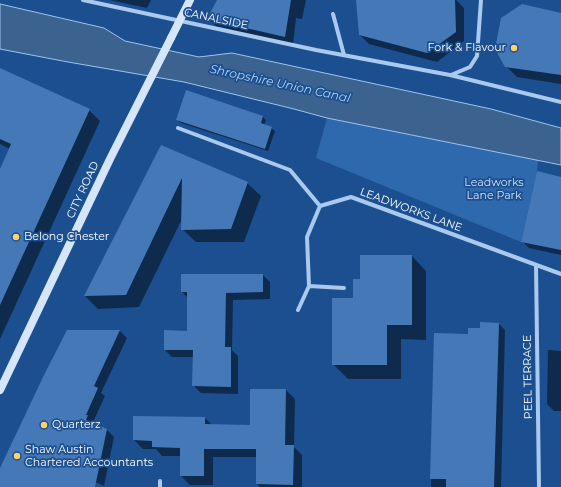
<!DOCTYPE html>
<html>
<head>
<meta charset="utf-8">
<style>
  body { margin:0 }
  canvas { display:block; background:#1b4f8f }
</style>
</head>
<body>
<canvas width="561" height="487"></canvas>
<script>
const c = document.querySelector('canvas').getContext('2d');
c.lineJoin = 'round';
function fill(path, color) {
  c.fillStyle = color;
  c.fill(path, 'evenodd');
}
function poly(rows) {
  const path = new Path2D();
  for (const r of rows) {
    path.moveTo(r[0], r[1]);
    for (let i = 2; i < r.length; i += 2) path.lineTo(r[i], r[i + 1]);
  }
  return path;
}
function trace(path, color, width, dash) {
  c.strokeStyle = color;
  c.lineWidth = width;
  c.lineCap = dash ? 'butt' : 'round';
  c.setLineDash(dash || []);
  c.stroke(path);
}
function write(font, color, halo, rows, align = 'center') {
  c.font = font + ' Montserrat,sans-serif';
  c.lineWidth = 3.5;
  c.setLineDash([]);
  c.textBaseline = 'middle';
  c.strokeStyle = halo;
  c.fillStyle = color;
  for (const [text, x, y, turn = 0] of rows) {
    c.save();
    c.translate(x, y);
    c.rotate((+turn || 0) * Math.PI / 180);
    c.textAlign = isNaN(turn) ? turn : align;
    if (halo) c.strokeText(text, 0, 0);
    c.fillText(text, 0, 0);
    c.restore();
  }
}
const green = poly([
  [327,118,538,160,537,171,521,242,316,158]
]);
const water = poly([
  [0,4,104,28,125,41,199,57,232,53,491,109,561,128,561,165,327,118,294,109,184,82,68,62,0,49,0,4]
]);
const shadow = poly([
  [109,0,151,0,147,8],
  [218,0,306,0,302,19,296,18,293,44,216,26,209,19],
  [357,0,456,0,464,8,464,41,437,62,369,44,360,35],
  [561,14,561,84,517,77,506,66],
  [0,69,89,110,100,121,0,339,0,172,10,149,0,144],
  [263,117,266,120,264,125,271,128,275,131,268,151,181,123,177,120],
  [161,146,247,183,261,196,244,242,196,242,182,229,183,217,139,307,98,309,85,296],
  [561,178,561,255,529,248,522,241],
  [412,256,426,271,426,340,401,339,401,379,348,379,333,364,361,280],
  [182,275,263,275,270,282,270,299,233,300,232,350,238,356,238,394,201,393,194,386,194,357,172,357,165,350,188,332,188,298,182,292],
  [499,324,505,330,501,487,431,487,435,334,469,335],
  [68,331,120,331,127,338,101,393,105,396,93,422,94,425,107,430,114,437,104,486,82,476,77,487,0,487,0,470],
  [548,350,561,351,561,411,554,411,547,404],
  [286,390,295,399,294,447,302,455,302,487,260,487,257,484,257,457,213,457,213,485,190,485,181,476,181,456,162,456,156,449,143,449,134,440,205,418,212,425,251,426]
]);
const building = poly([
  [217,0,291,0,285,37,207,19],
  [356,0,455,0,456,32,427,53,359,35],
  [522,4,561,13,561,75,505,67,495,49,501,18],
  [0,68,90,109,0,305,0,169,11,144,0,139],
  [186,90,263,116,261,123,272,127,265,149,176,120],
  [161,145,248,182,231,229,181,230,182,178,126,295,84,296],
  [537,171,561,177,561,250,521,242],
  [360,255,412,255,412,325,387,325,387,365,332,365,332,298,353,298,353,279,360,279],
  [181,274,263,274,263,292,226,293,225,347,231,347,231,387,192,386,193,350,164,350,164,330,187,331,187,292,181,292],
  [480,322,499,323,494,487,446,487,446,479,430,479,434,333,468,334,468,328,480,328],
  [67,330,120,330,94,386,98,388,86,415,88,415,86,420,107,429,95,487,0,487,0,468,44,375],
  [250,389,286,389,285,445,294,445,293,485,256,484,256,449,204,449,204,476,180,476,180,448,152,447,152,441,133,440,133,416,205,417,205,424,250,425]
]);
const street = poly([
  [83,0,316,50,450,75,561,102],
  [333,14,344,55],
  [451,75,470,67,477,56,481,0],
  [178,128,290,170,320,206,351,197,561,274],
  [536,266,539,487],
  [309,286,344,288],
  [298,310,309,286,307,237,320,206],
  [160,487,160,481]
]);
const secondary = poly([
  [0,390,110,159,171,38]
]);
const secondaryBridge = poly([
  [171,38,190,0]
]);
const markers = [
  [514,48,4,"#ffd166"],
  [16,237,4,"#ffd166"],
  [44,425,4,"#ffd166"],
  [17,456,4,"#ffd166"]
];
const streetNames = [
  ["CANALSIDE",216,19,12],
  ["CITY ROAD",83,190,-65],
  ["LEADWORKS LANE",411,210,20],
  ["PEEL TERRACE",528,377,-91]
];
const poiNames = [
  ["Fork & Flavour",506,48,"right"],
  ["Belong Chester",24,237],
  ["Quarterz",52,425],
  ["Shaw Austin",25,450],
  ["Chartered Accountants",25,463]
];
const parkNames = [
  ["Leadworks",494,183],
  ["Lane Park",494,196]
];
const waterNames = [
  ["Shropshire Union Canal",280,84,12]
];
fill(green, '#2e69ad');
fill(water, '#3c6290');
trace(water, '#9cc4f0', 1);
fill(shadow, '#0007');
fill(building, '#4478b7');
trace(street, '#a9c9ee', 4);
trace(secondary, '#d6e6fa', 8);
trace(secondaryBridge, '#d6e6fa', 8);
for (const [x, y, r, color] of markers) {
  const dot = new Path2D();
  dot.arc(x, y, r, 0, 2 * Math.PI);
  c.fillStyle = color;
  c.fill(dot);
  trace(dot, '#1b4f8f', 1.5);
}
write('11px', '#fff', '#1b4f8f', streetNames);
write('11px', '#fff', '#1b4f8f', poiNames, 'left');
write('11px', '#cfe3fa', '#1b4f8f', parkNames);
write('italic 12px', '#b5d3f5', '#1b4f8f', waterNames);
</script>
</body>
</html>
